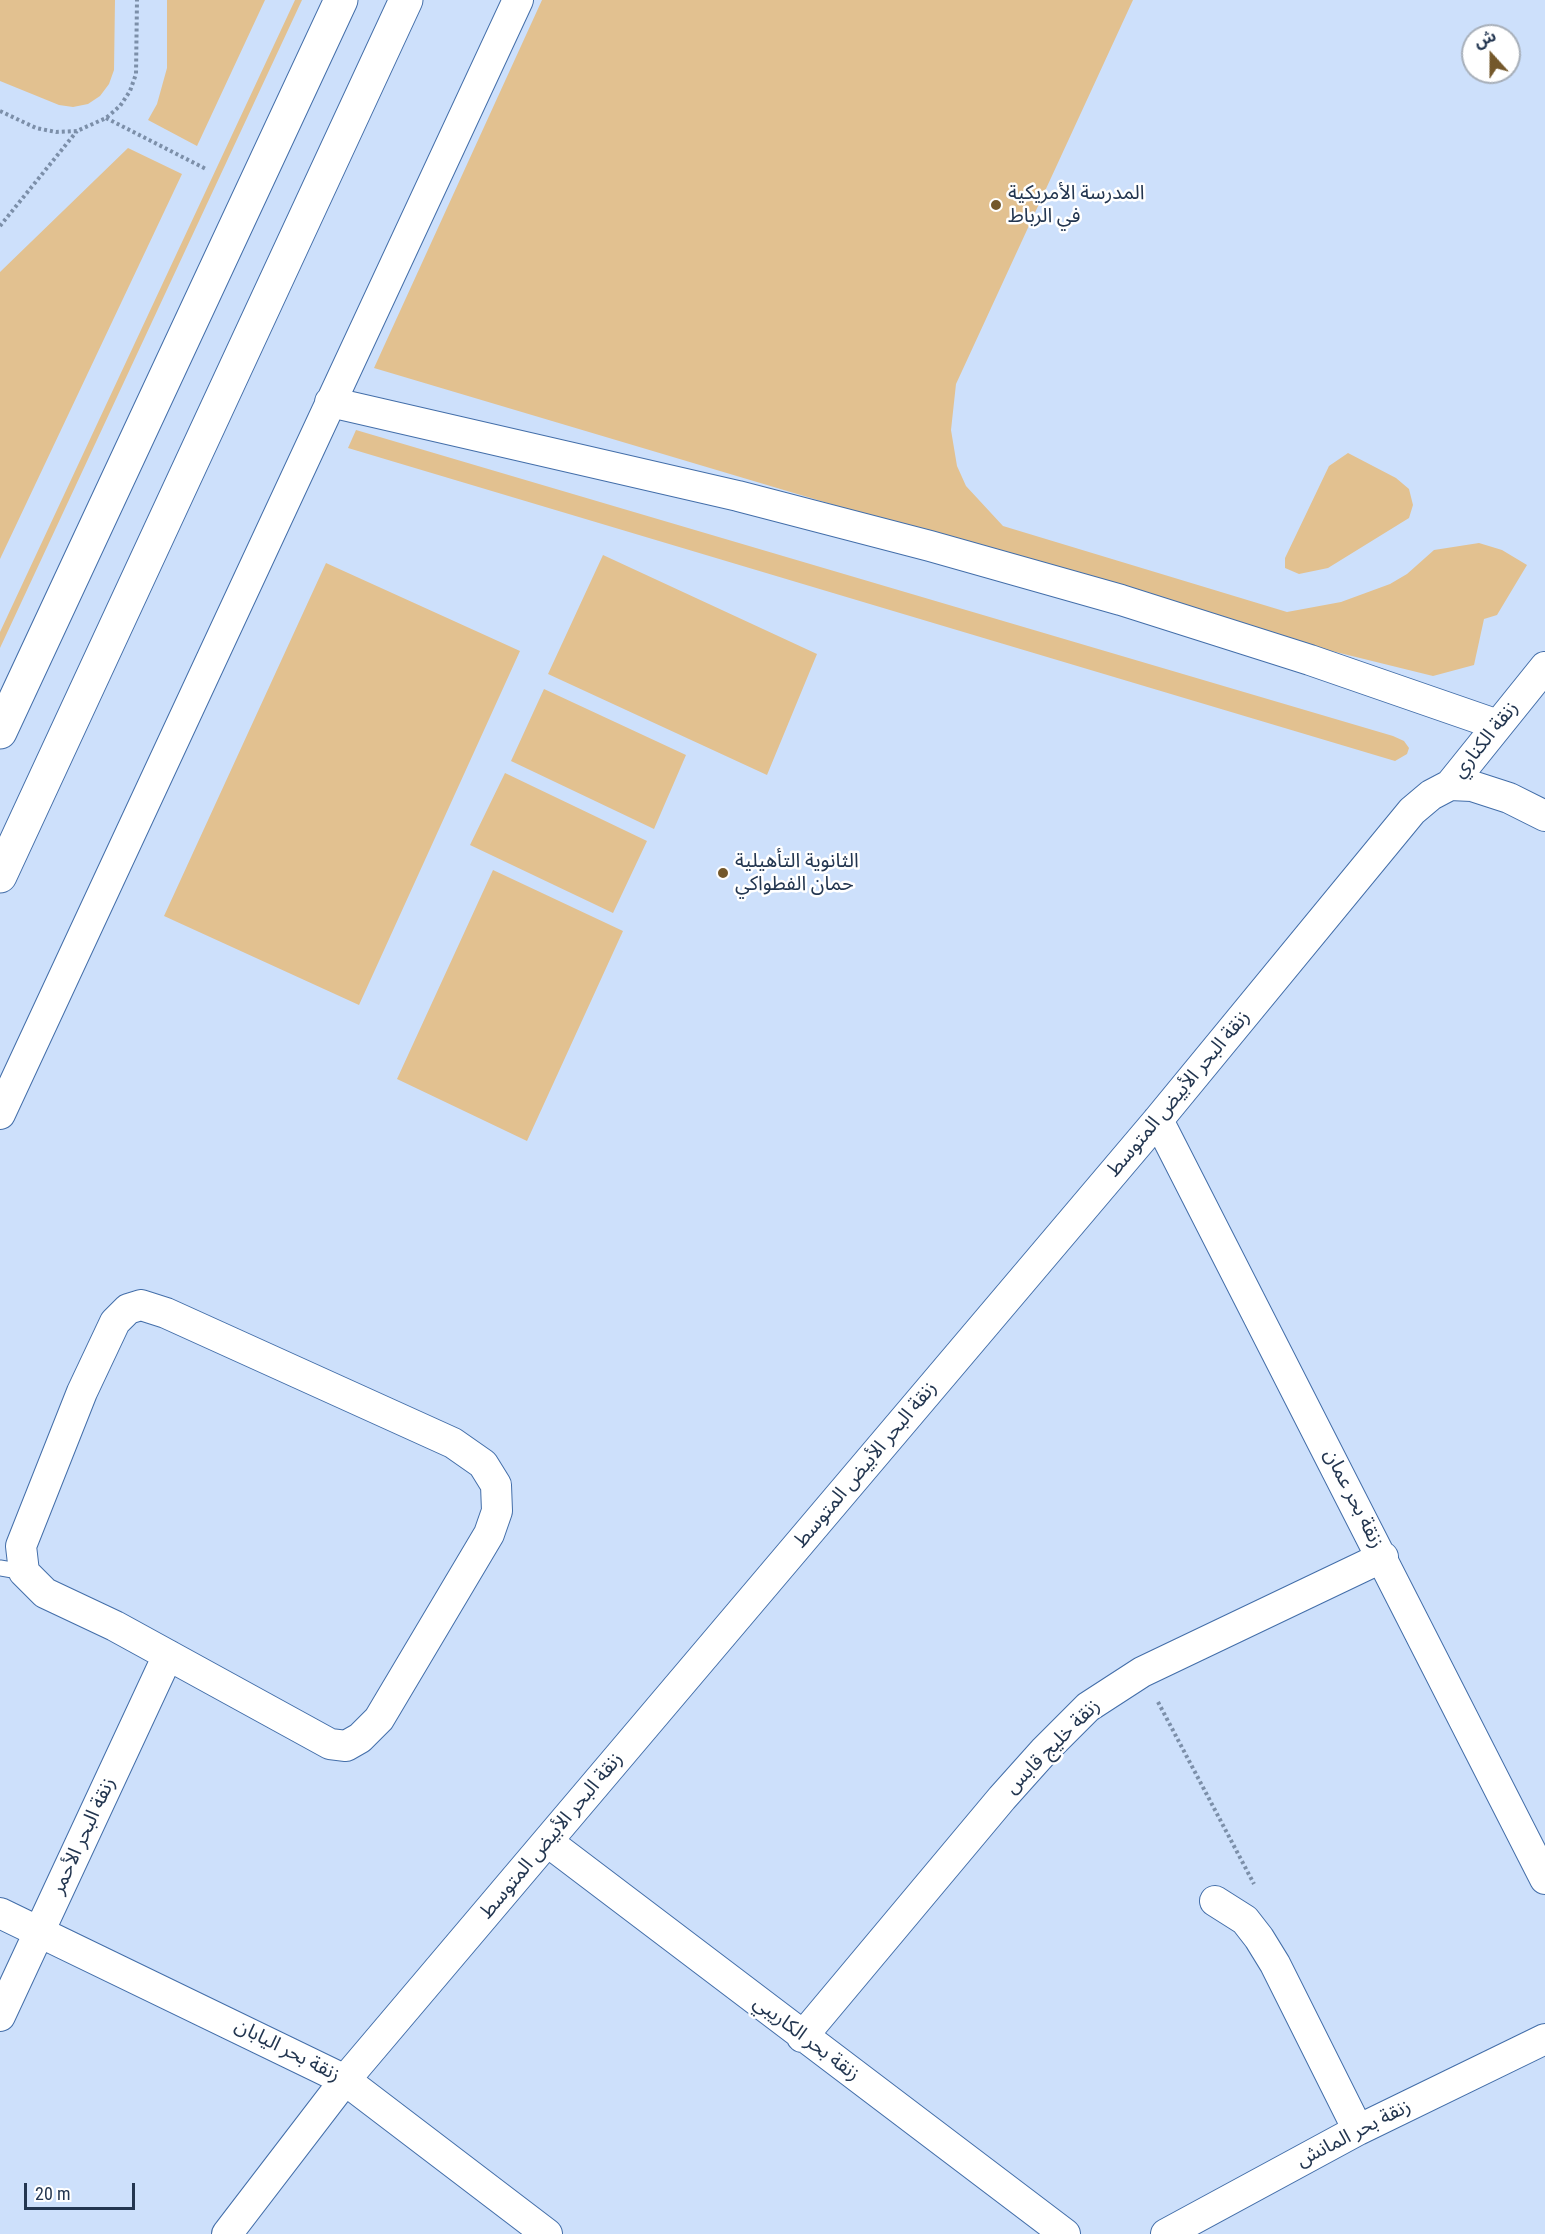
<!DOCTYPE html>
<html>
<head>
<meta charset="utf-8">
<style>
  body { margin:0 }
  #map { position:relative; width:1545px; height:2234px; overflow:hidden; background:#cde0fb; font-family:"Roboto Condensed","Noto Sans Arabic",sans-serif }
  canvas { display:block }
  .north { position:absolute; left:1461px; top:24px; width:60px; height:60px; box-sizing:border-box; background:#fff; border:2px solid #a7afb9; border-radius:50%; rotate:339deg; font-size:16px; font-weight:700; line-height:24px; text-align:center; color:#233650 }
  .north::after { content:''; display:block; margin:auto; width:21px; height:27px; background:#74582b; clip-path:polygon(50% 0,100% 100%,50% 72%,0 100%) }
  .scale { position:absolute; left:24px; top:2183px; width:111px; height:27px; box-sizing:border-box; border:3px solid #233650; border-top:0; padding-left:8px; font-size:18px; line-height:21px; white-space:nowrap; color:#233650; -webkit-text-stroke:4px #fff; paint-order:stroke }
</style>
</head>
<body>
<div id="map">
<canvas width="1545" height="2234"></canvas>
<div class="north">ش</div>
<div class="scale">20 m</div>
</div>
<script>
const c = document.querySelector('canvas').getContext('2d');
c.lineJoin = 'round';
function fill(path, color) {
  c.fillStyle = color;
  c.fill(path, 'evenodd');
}
function poly(rows) {
  const path = new Path2D();
  for (const r of rows) {
    path.moveTo(r[0], r[1]);
    for (let i = 2; i < r.length; i += 2) path.lineTo(r[i], r[i + 1]);
  }
  return path;
}
function trace(path, color, width, dash) {
  c.strokeStyle = color;
  c.lineWidth = width;
  c.lineCap = dash ? 'butt' : 'round';
  c.setLineDash(dash || []);
  c.stroke(path);
}
function write(font, color, halo, rows, align = 'center') {
  c.font = font + ' "Roboto Condensed","Noto Sans Arabic",sans-serif';
  c.lineWidth = 5;
  c.setLineDash([]);
  c.textBaseline = 'middle';
  c.strokeStyle = halo;
  c.fillStyle = color;
  for (const [text, x, y, turn = 0] of rows) {
    c.save();
    c.translate(x, y);
    c.rotate((+turn || 0) * Math.PI / 180);
    c.textAlign = isNaN(turn) ? turn : align;
    if (halo) c.strokeText(text, 0, 0);
    c.fillText(text, 0, 0);
    c.restore();
  }
}
const green = poly([
  [0,0,115,0,114,70,109,84,100,96,88,104,73,107,59,105,0,81],
  [167,0,265,0,197,146,148,120,157,104,167,68],
  [295,0,302,0,0,648,0,632],
  [542,0,1133,0,956,384,951,430,957,466,966,486,1003,526,1287,612,1341,602,1390,584,1407,574,1434,550,1479,543,1502,550,1527,565,1497,615,1484,619,1474,665,1433,676,1291,641,374,368],
  [128,148,182,174,0,559,0,272],
  [356,430,1393,736,1404,741,1409,748,1407,754,1395,761,348,448],
  [1348,453,1396,478,1409,489,1413,505,1409,518,1328,568,1299,574,1285,568,1285,558,1329,466],
  [603,555,817,654,767,775,548,674],
  [326,563,520,651,359,1005,164,916],
  [544,689,686,755,654,829,511,761],
  [505,773,647,841,613,913,470,845],
  [493,870,623,931,527,1141,397,1079]
]);
const path = poly([
  [0,111,36,128,56,132,77,131,106,118,120,106,130,91,136,74,137,0],
  [106,118,206,169],
  [0,226,77,131],
  [1158,1702,1254,1884]
]);
const lane = poly([
  [0,1568,24,1572]
]);
const street = poly([
  [330,402,738,496,930,546,1121,600,1310,660,1498,725],
  [1450,785,1545,667],
  [0,1114,518,0],
  [1158,1120,1545,1879],
  [141,1305,166,1313,453,1443,483,1464,496,1485,497,1511,489,1534,379,1719,360,1738,346,1746,330,1744,115,1626,45,1593,24,1572,21,1546,82,1392,115,1322,128,1309,141,1305],
  [548,1842,1065,2234],
  [1215,1901,1245,1920,1259,1938,1275,1964,1358,2130],
  [0,1913,345,2080,547,2234],
  [0,2016,168,1655],
  [802,2037,1002,1798,1045,1750,1088,1707,1142,1672,1383,1557],
  [227,2234,345,2080,1158,1120,1412,811,1431,795,1450,785,1472,786,1509,798,1545,816],
  [1166,2234,1358,2130,1545,2039]
]);
const primary = poly([
  [0,732,341,0],
  [0,876,406,0]
]);
const markers = [
  [996,205,6,"#74582b"],
  [723,873,6,"#74582b"]
];
const poiNames = [
  ["المدرسة الأمريكية",1008,194],
  ["في الرباط",1008,217],
  ["الثانوية التأهيلية",735,862],
  ["حمان الفطواكي",735,885]
];
const streetNames = [
  ["زنقة الكناري",1486,740,-51],
  ["زنقة البحر الأبيض المتوسط",1179,1094,-50],
  ["زنقة البحر الأبيض المتوسط",866,1465,-50],
  ["زنقة بحر عمان",1353,1499,63],
  ["زنقة خليج قابس",1053,1747,-45],
  ["زنقة البحر الأحمر",84,1836,-65],
  ["زنقة البحر الأبيض المتوسط",552,1836,-50],
  ["زنقة بحر الكاريبي",806,2039,37],
  ["زنقة بحر اليابان",287,2051,27],
  ["زنقة بحر المانش",1354,2134,-27]
];
fill(green, '#e2c190');
trace(lane, '#436ea9', 17);
trace(street, '#436ea9', 32);
trace(primary, '#436ea9', 35);
trace(path, '#7c8fa9', 4, [3, 3]);
trace(lane, '#fff', 15);
trace(street, '#fff', 30);
trace(primary, '#fff', 33);
for (const [x, y, r, color] of markers) {
  const dot = new Path2D();
  dot.arc(x, y, r, 0, 2 * Math.PI);
  c.fillStyle = color;
  c.fill(dot);
  trace(dot, '#fff', 2);
}
write('20px', '#233650', '#fff', poiNames, 'left');
write('20px', '#233650', '#fff', streetNames);
</script>
</body>
</html>
